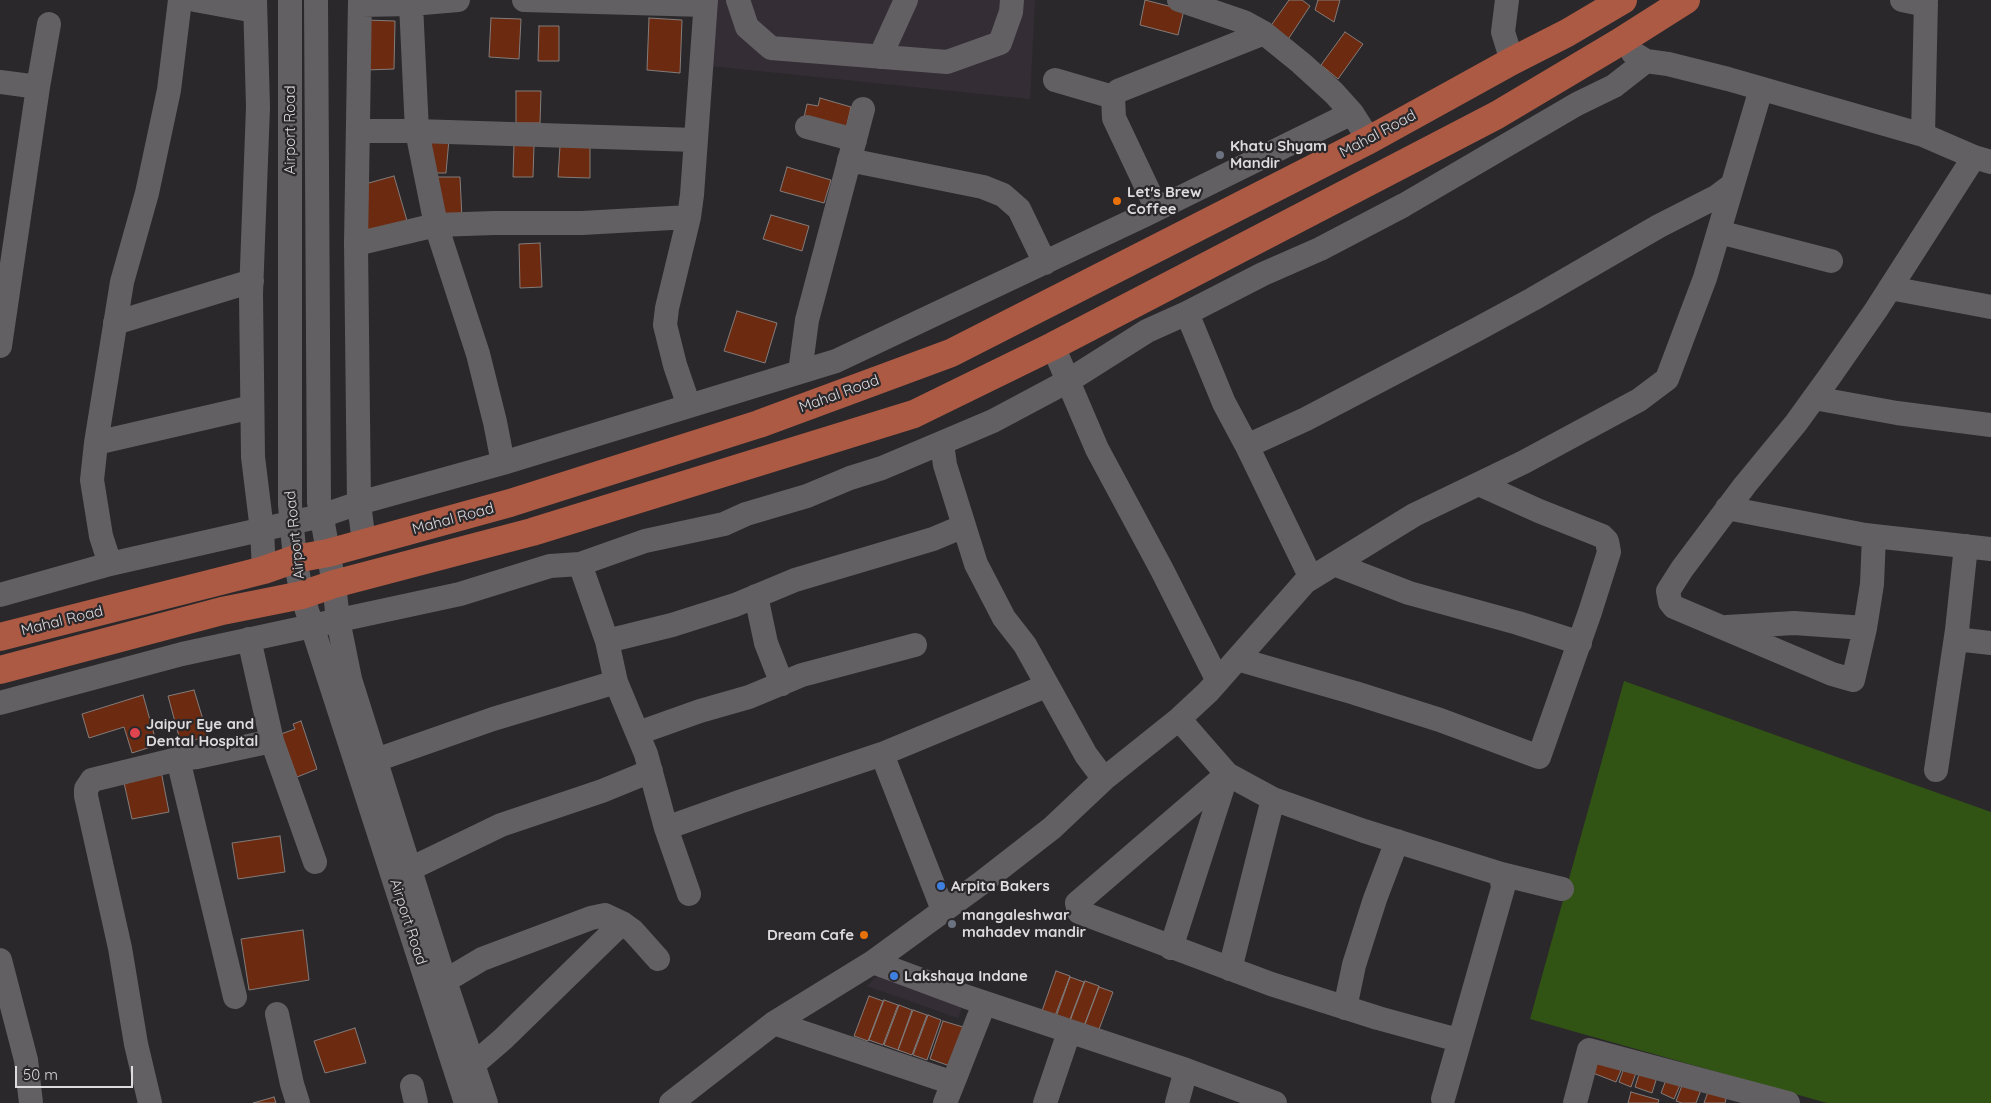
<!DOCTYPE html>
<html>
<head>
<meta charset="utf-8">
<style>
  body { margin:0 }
  #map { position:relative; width:1991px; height:1103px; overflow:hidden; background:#2b282b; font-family:Quicksand,sans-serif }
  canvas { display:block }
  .scale { position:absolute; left:15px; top:1066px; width:118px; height:22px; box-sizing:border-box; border:2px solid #dddbdd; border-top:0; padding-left:6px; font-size:15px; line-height:18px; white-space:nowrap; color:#dddbdd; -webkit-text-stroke:4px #2b282b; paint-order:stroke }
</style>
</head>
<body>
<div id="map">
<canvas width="1991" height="1103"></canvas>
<div class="scale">50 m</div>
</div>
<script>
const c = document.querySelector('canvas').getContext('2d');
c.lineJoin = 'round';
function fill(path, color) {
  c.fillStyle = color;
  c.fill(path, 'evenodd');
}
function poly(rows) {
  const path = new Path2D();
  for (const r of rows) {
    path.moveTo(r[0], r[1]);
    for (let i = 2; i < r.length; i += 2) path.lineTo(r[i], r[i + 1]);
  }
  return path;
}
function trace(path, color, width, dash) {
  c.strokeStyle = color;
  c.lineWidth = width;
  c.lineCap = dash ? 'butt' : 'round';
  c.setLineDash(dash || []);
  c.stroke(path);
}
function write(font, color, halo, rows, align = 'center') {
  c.font = font + ' Quicksand,sans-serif';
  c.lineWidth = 4.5;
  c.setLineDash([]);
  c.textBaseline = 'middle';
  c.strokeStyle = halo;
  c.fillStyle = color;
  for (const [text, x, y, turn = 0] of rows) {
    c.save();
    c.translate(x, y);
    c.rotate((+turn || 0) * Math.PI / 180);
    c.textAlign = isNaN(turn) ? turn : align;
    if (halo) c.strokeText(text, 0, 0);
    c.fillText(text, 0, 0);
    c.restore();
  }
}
const built = poly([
  [716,0,1035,0,1030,99,711,66],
  [886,967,967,997,958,1018,867,986]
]);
const green = poly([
  [1624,681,1991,812,1991,1103,1827,1103,1530,1019]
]);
const building = poly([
  [1145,0,1184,10,1178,35,1140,25,1145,0],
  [1289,0,1302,0,1310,6,1287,41,1270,27,1289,0],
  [1318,0,1340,0,1334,22,1315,10,1318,0],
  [491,18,521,19,519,59,489,57,491,18],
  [649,18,682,20,680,73,647,70,649,18],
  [365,20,395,21,394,69,366,70,365,20],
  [539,26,559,26,559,61,538,61,539,26],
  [1345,32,1363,44,1338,79,1321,65,1345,32],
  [516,91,541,91,540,123,516,123,516,91],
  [820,98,851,107,845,133,803,122,807,104,818,106,820,98],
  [424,139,449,139,446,173,431,173,424,139],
  [514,144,534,145,533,177,513,177,514,144],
  [560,146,590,146,590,178,558,177,560,146],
  [787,167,831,180,824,203,780,191,787,167],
  [394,176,408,224,365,234,365,184,394,176],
  [430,177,460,177,462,219,445,219,430,177],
  [771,215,809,226,802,251,763,239,771,215],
  [540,243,542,287,520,288,519,244,540,243],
  [737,311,777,323,765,363,724,351,737,311],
  [194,690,208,736,181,744,168,696,194,690],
  [143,695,157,745,132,753,124,727,89,738,82,714,143,695],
  [301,721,317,769,297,777,281,734,295,729,293,724,301,721],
  [161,771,169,812,132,819,123,778,161,771],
  [280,836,285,872,238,879,232,843,280,836],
  [303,930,309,980,249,990,241,939,303,930],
  [1056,971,1070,976,1055,1016,1042,1011,1056,971],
  [1070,977,1084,982,1069,1022,1056,1017,1070,977],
  [1085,981,1099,986,1084,1026,1070,1021,1085,981],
  [1099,987,1113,992,1098,1032,1084,1027,1099,987],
  [869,996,883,1001,868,1041,854,1036,869,996],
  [884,1000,898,1005,883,1045,869,1040,884,1000],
  [899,1005,912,1010,898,1050,884,1045,899,1005],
  [913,1010,927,1015,912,1055,898,1050,913,1010],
  [928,1015,941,1020,927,1060,913,1055,928,1015],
  [943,1021,963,1027,950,1066,930,1059,943,1021],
  [355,1028,366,1063,325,1073,314,1041,355,1028],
  [1599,1059,1622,1068,1616,1082,1593,1073,1599,1059],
  [1624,1068,1636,1073,1631,1087,1619,1082,1624,1068],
  [1640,1071,1657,1077,1652,1093,1635,1087,1640,1071],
  [1666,1080,1680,1085,1674,1099,1661,1093,1666,1080],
  [1683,1083,1701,1090,1696,1103,1682,1103,1676,1101,1683,1083],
  [1709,1089,1727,1095,1725,1103,1704,1103,1709,1089],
  [1631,1092,1659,1100,1658,1103,1628,1103,1631,1092],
  [274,1097,276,1103,253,1103,274,1097]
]);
const minor = poly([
  [195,0,255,11],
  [255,0,258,107,251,294,253,457,262,530,264,570],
  [290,0,290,505,295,559,302,595,466,1103],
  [316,0,319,502,334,584,338,620,350,679,445,981,486,1103],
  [360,0,356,244,359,503,364,543],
  [524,0,705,5],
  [738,0,747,27,771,48,947,62,1000,43,1011,12,1012,0],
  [1179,0,1244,22,1264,33,1301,63,1334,93,1352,113],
  [1507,0,1503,32,1512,61],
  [1902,0,1926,5],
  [360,5,411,4,458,0],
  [1633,53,1646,61,1668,64,1728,79,1923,135,1974,157,1991,162],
  [880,57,906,0],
  [1055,80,1113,97],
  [0,82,38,87,0,346],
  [38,87,49,24],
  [807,127,855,140],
  [358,131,417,131,411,4],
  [1923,135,1926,0],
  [849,160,983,187,1003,195,1019,209,1045,263],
  [1157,209,1114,118,1113,97,1118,91,1264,33],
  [1719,232,1831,261],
  [356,244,436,225,494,223,582,223,689,217],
  [1890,288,1991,307],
  [1187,313,1224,403,1247,446,1311,578],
  [115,323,252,281],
  [1053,346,1097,449,1162,570,1218,681],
  [800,372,807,320,863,109],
  [1814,398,1897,413,1991,425],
  [689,406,675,365,665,325,667,308,689,217,692,195,706,0],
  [96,443,252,407],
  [942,444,945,465,976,564,1004,618,1025,645,1086,755,1104,779],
  [1247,446,1306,419,1474,331,1533,299,1659,226,1716,197,1732,185],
  [503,463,495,422,478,354,436,225,417,131,695,140],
  [1727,508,1865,535,1991,549],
  [1874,536,1872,584,1865,628,1853,680,1832,674,1674,607,1670,602,1668,591,1682,569,1745,485,1796,423,1830,376,1876,310,1974,157],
  [110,564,101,536,92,480,96,443,122,282,147,193,169,90,180,0],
  [580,564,607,641,616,682,646,754,666,828,689,894],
  [1334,564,1409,593,1518,623,1580,643],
  [0,595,110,564,321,516,359,503,503,463,836,361,1145,215,1352,113,1369,140],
  [756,596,766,643,782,684],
  [1727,627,1794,623,1865,628],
  [249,639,272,741,315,862],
  [1956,639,1991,643],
  [607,641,672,625,735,605,795,580,933,539,964,526],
  [1237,659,1355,693,1440,720,1539,757,1590,612,1609,552,1607,541,1602,536,1539,511,1479,484],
  [0,703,182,654,460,594,550,566,580,564,645,541,724,524,746,514,807,496,850,478,882,468,993,421,1068,381,1147,331,1187,313,1263,274,1320,249,1404,205,1577,104,1614,86,1646,61],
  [1179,719,1227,774,1273,799,1364,831,1501,874,1562,889],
  [638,733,700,711,749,697,802,675,915,645],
  [882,754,943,910],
  [178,759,235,997],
  [376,760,493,719,616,682],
  [1936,770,1957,630,1966,546],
  [1227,774,1077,903,1079,912,1271,984,1378,1018,1458,1040],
  [666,828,739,802,882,754,1046,686],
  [410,869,501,825,602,791,651,771],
  [1171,948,1227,774],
  [0,960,26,1060,31,1103],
  [873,962,967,997,1186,1070,1275,1103],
  [1230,969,1273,799],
  [445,981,482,959,591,918,605,915,622,923,633,931,658,959],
  [1345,1008,1354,965,1375,899,1397,841],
  [277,1014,292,1084,298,1103],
  [774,1023,953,1083,945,1103],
  [474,1064,503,1039,622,923],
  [953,1083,984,1004],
  [412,1086,416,1103],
  [1443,1099,1503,888,1501,874],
  [150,1103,136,1044,120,948,86,796,86,789,92,780,178,759,197,757,272,741],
  [671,1103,774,1023,873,962,980,884,1052,828,1104,779,1179,719,1208,692,1305,582,1414,515,1524,462,1639,400,1667,379,1705,278,1761,89],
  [1045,1103,1069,1032],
  [1177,1103,1186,1070],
  [1575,1103,1589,1050,1788,1103]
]);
const major = poly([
  [0,637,264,570,295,559,328,553,510,503,759,424,951,353,1369,140,1512,61,1567,33,1623,0],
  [0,670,222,611,302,595,334,584,532,532,914,414,1053,346,1497,115,1618,43,1686,0]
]);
const markers = [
  [1220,155,5,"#6b7280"],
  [1117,201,5,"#e8710a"],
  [135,733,6,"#e0444e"],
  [941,886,5,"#3f7fe0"],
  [952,924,5,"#6b7280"],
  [864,935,5,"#e8710a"],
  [894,976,5,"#3f7fe0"]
];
const streetNames = [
  ["Airport Road",290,130,-90],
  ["Mahal Road",1378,134,-28],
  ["Mahal Road",839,394,-20],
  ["Mahal Road",453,519,-15],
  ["Airport Road",295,535,-96],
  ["Mahal Road",62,621,-14],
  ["Airport Road",408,922,72]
];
const poiNames = [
  ["Khatu Shyam",1230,146],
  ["Mandir",1230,163],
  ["Let's Brew",1127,192],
  ["Coffee",1127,209],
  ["Jaipur Eye and",146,724],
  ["Dental Hospital",146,741],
  ["Arpita Bakers",951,886],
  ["mangaleshwar",962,915],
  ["mahadev mandir",962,932],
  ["Dream Cafe",854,935,"right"],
  ["Lakshaya Indane",904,976]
];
fill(built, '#342d36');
fill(green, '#315414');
fill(building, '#6c2b11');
trace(building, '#827c7b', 1);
trace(minor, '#636064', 24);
trace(major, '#ac5a44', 28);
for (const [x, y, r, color] of markers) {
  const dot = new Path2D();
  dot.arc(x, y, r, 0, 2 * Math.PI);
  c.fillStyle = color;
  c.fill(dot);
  trace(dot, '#2b282b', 2);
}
write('15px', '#dddbdd', '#2b282b', streetNames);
write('bold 15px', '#dddbdd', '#2b282b', poiNames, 'left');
</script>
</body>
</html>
